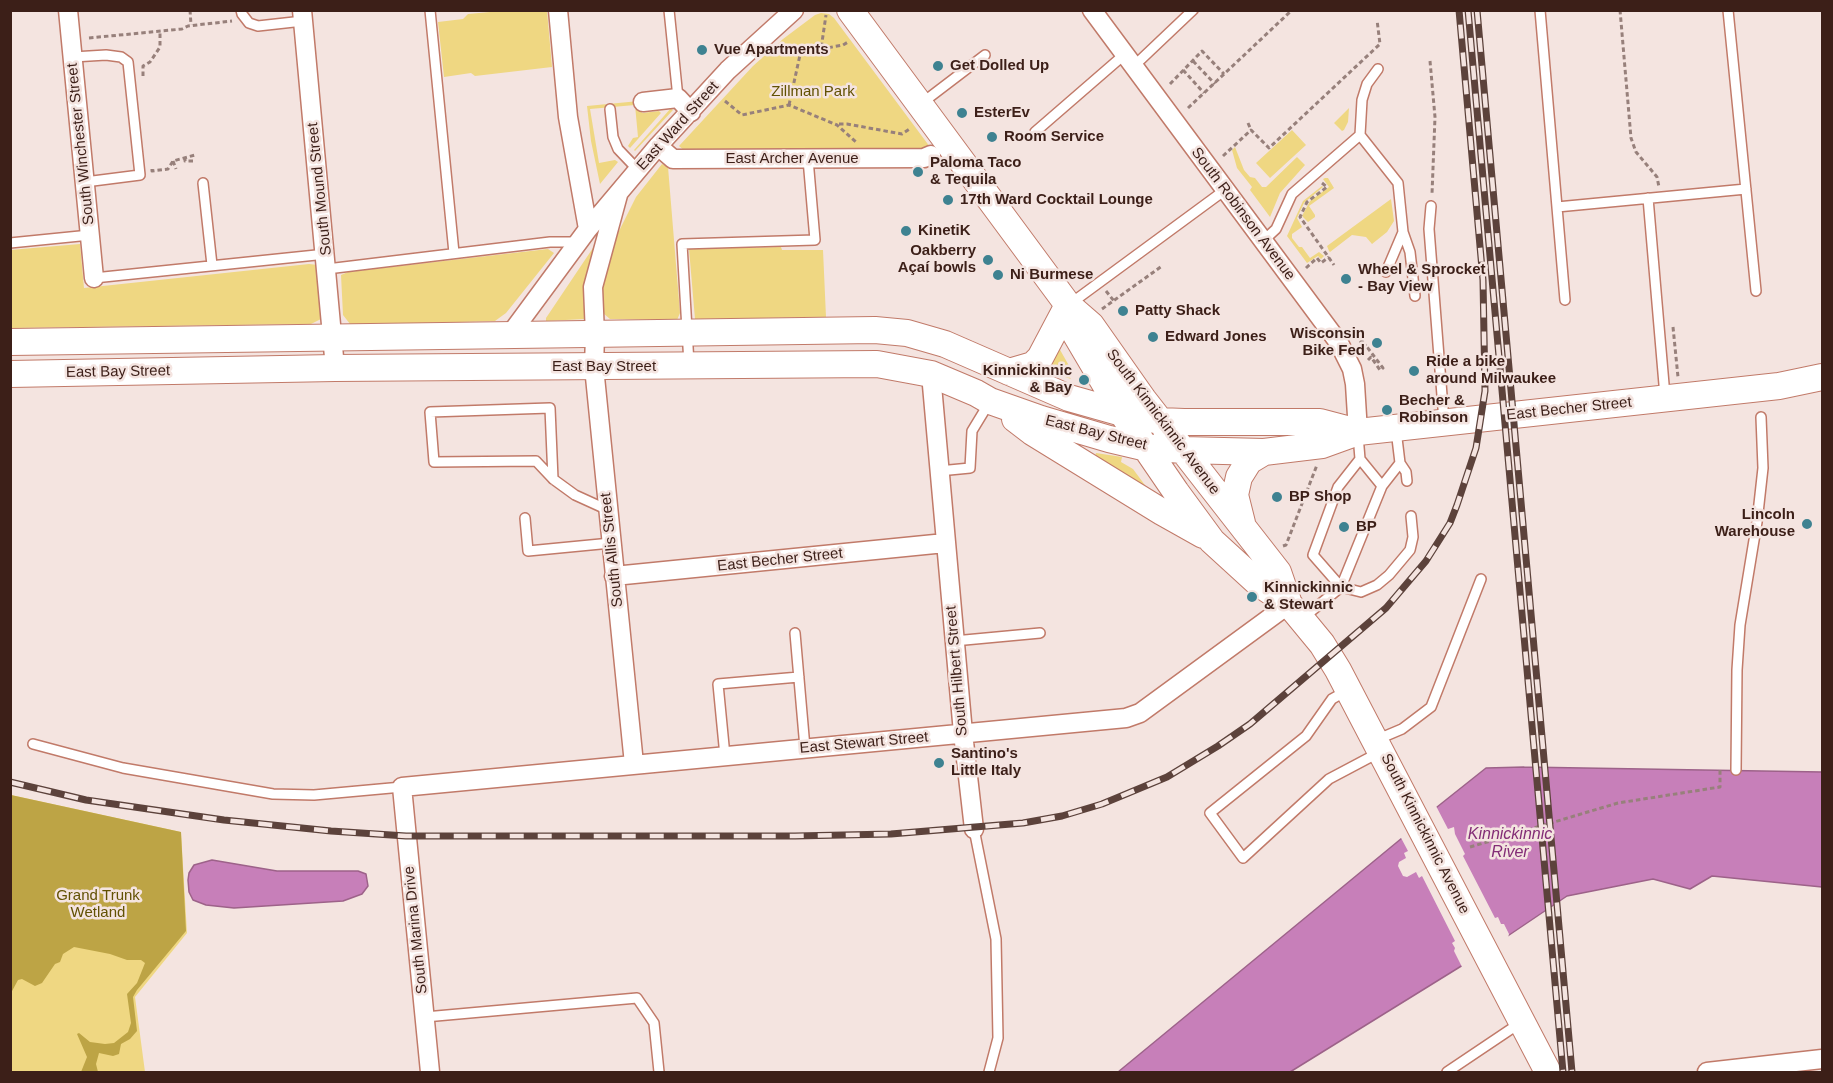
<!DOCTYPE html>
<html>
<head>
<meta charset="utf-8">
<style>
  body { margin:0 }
  #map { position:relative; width:1833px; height:1083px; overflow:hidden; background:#f4e4e0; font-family:Arial,sans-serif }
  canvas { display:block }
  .frame { position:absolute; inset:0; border:12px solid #3c1f18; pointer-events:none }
</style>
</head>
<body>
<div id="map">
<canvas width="1833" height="1083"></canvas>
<div class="frame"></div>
</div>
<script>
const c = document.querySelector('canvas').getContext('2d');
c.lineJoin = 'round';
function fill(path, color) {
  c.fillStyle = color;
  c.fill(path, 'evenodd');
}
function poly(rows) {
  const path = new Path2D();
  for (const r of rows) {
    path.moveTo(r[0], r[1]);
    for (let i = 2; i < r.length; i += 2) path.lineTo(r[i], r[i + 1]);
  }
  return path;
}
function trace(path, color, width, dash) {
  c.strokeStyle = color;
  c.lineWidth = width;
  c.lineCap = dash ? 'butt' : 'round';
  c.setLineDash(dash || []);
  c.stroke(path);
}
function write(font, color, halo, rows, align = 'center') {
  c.font = font + ' Arial,sans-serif';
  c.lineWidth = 5;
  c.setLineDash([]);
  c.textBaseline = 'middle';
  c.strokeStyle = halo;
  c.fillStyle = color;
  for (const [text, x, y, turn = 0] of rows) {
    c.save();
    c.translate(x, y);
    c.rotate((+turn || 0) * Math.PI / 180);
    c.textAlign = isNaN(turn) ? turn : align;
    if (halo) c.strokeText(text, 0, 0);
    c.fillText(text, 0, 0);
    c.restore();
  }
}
const green = poly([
  [501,11,547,11,552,67,475,76,471,73,444,77,438,22,463,19,468,14],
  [821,13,829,14,834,18,930,147,926,151,687,153,679,146,753,66,783,39,815,15],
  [639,101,642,113,659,111,661,113,630,148,628,146,633,138,638,137,635,105,590,109,599,163,615,160,618,162,600,184,591,141,587,106],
  [671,108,673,110,635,151,634,150],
  [1349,108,1348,122,1344,130,1342,131,1334,123],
  [1292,130,1306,145,1270,178,1256,163],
  [1235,147,1244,170,1250,177,1255,178,1262,187,1266,187,1297,157,1305,165,1280,193,1270,217,1250,190,1252,187,1237,168,1232,150],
  [662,164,668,167,680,313,677,320,610,319,603,313,600,290,610,249,636,197],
  [1325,178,1328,178,1334,188,1309,206,1315,215,1315,217,1308,222,1302,216,1310,201,1329,187,1323,179],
  [1322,186,1323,187,1304,203,1297,218,1302,227,1292,234,1292,238,1299,247,1302,247,1310,258,1319,252,1324,256,1321,259,1318,256,1307,263,1287,236,1303,201],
  [1391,199,1394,221,1387,232,1372,244,1366,237,1352,235,1330,252,1329,251,1327,246],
  [601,236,585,319,546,321,546,318],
  [80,244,84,288,309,264,318,265,322,314,321,319,311,324,11,328,10,250],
  [781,247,782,250,823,250,826,317,695,319,689,249],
  [548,249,554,253,506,313,495,321,356,325,350,324,343,315,341,275,348,272],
  [1059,348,1072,371,1067,374,1071,379,1044,370],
  [1096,453,1122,457,1121,462,1133,469,1153,496,1094,461],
  [11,795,181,832,187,933,135,997,145,1072,11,1072]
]);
const forest = poly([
  [11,795,181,832,186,931,137,990,133,997,137,1031,130,1039,121,1044,119,1054,113,1056,99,1053,96,1064,98,1072,81,1072,87,1057,77,1034,79,1033,90,1042,105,1044,114,1043,128,1032,131,1023,127,994,137,983,145,963,141,960,127,960,110,954,74,947,63,954,60,962,55,964,42,983,35,986,22,979,18,980,11,993]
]);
const water = poly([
  [1524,767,1822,772,1822,887,1712,876,1690,889,1653,879,1567,896,1484,952,1290,1072,1118,1072,1402,838,1437,807,1486,768,1524,767],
  [212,860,277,871,358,871,366,874,368,886,362,894,343,901,234,908,206,905,193,900,189,892,188,880,189,873,194,865,212,860]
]);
const pier = poly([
  [1435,804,1448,829,1454,827,1455,834,1465,854,1463,856,1495,918,1498,917,1501,924,1504,924,1509,934,1508,938,1510,938,1463,969,1454,951,1455,948,1452,943,1455,941,1422,876,1419,878,1416,872,1407,877,1403,876,1398,866,1399,862,1406,858,1404,853,1408,851,1400,836]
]);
const path = poly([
  [190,10,191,25],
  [1620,10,1631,138,1636,152,1657,177,1659,187],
  [89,38,182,29,188,26,232,21],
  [821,49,843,45,848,42],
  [1193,61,1215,84],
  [1430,61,1435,117,1432,194],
  [1183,70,1204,93],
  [143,76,143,66,150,62,160,47,160,31],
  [1170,84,1202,51,1224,74],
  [725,101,742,115,789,105,837,125,856,142],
  [789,105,800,55,821,49,826,15],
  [1188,108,1292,10],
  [1248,123,1251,130],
  [839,124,847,124,902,134,911,128],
  [1223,156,1251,130,1269,148,1380,44,1377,20],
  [185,157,185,161,193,161],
  [173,161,176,169],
  [152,169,152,171,168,169,173,161,195,155],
  [1322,183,1327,187,1307,202,1300,217,1334,265],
  [1306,268,1317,258,1321,263,1329,257],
  [1106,291,1114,301],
  [1102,309,1162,266],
  [1673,327,1678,377],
  [1360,343,1362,341,1366,346],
  [1368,360,1371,357,1380,370,1383,368,1367,347,1368,346],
  [1283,546,1286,545,1317,465],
  [1470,847,1618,803,1720,787,1720,770]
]);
const lane = poly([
  [241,10,242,14,249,23,258,26,303,21],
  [430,10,454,253],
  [669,10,678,98],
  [1540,10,1565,300],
  [1728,10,1756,291],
  [73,57,106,55,121,57,128,62,140,175,85,182],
  [1134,66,1193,10],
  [922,103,985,55],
  [610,109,613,137,618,149,638,170],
  [1035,132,1125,54],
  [1360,135,1398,183,1403,232,1410,252,1415,296],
  [203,183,212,265],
  [1648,198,1665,396],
  [1431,206,1429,229,1444,421],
  [1557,207,1746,189],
  [1263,241,1276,229,1292,194,1360,135,1362,100,1367,84,1378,69],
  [10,243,90,235],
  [327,269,550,242,578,242],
  [1386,272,1403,232],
  [94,278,326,254],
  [1070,304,1225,190],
  [689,364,682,244,815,240,808,159],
  [1396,430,1400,463,1382,486,1341,587,1361,592,1377,585,1389,575,1410,550,1413,537,1411,516],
  [1360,459,1382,486],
  [1400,463,1406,472,1407,481],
  [939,471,970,468,972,431,989,403],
  [553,479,550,408,430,412,434,462,536,461,553,479,575,495,608,510],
  [525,518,528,551,611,543],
  [1304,617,1341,587,1313,555,1338,487,1360,459,1358,435],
  [795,633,805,748],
  [954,641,1040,633],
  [1346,691,1332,699,1306,736,1210,813,1243,858,1329,779,1380,752],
  [1376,740,1402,729,1431,707,1481,579],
  [33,744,123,768,273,794,314,795,402,787],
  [725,756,718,684,799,677],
  [1736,770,1737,670,1740,625,1757,522,1763,468,1761,417],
  [974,829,996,939,998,1038,989,1072],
  [425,1017,637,998,654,1023,659,1072],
  [1447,1072,1520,1023]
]);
const street = poly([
  [68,10,94,278],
  [302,10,335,368],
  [558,10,568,117,588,229],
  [1092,10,1339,343,1352,369,1355,384,1358,432],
  [643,102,678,98,691,112],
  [658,146,673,159,924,158,931,155],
  [618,195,593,287,595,335,594,367,634,764],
  [509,336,588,229,658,146,728,70,794,10],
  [931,374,963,733,974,829],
  [614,576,945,543],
  [430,1072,402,787,1126,718,1140,713,1289,604],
  [1707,1072,1822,1059]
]);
const secondary = poly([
  [850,10,1068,305,1091,325,1143,399,1278,572,1289,604],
  [1068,305,1076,335,1122,413,1176,492,1212,541,1258,583,1289,604,1322,644,1338,670,1548,1072],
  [10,342,875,330,907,333,945,344,1069,398,1122,413,1160,421,1184,422,1320,422,1358,432],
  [1009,372,1033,365,1040,358,1068,305],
  [10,374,335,368,877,364,931,374,976,393,990,401,1041,419,1109,439,1143,447,1183,450,1264,452,1322,445,1358,432,1779,386,1822,377],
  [1015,419,1032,432,1162,512,1203,535],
  [1242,523,1235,495,1239,477,1249,461,1264,452]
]);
const rail = poly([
  [1468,10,1563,1072],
  [1477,10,1572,1072],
  [10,782,86,800,224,820,331,831,406,836,795,836,891,834,1023,823,1062,816,1102,804,1167,777,1218,746,1250,724,1386,608,1426,561,1450,523,1457,505,1476,448,1485,391,1483,280,1459,10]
]);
const markers = [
  [702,50,6,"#3e8291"],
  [938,66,6,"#3e8291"],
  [962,113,6,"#3e8291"],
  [992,137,6,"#3e8291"],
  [918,172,6,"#3e8291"],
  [948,200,6,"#3e8291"],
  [906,231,6,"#3e8291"],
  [988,260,6,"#3e8291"],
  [998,275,6,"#3e8291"],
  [1346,279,6,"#3e8291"],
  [1123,311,6,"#3e8291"],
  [1153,337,6,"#3e8291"],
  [1377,343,6,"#3e8291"],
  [1414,371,6,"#3e8291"],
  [1084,380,6,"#3e8291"],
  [1387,410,6,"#3e8291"],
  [1277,497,6,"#3e8291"],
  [1807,524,6,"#3e8291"],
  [1344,527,6,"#3e8291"],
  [1252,597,6,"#3e8291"],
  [939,763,6,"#3e8291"]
];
const poiNames = [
  ["Vue Apartments",714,50],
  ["Get Dolled Up",950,66],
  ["EsterEv",974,113],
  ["Room Service",1004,137],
  ["Paloma Taco",930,163],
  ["& Tequila",930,180],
  ["17th Ward Cocktail Lounge",960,200],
  ["KinetiK",918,231],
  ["Oakberry",976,251,"right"],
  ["Açaí bowls",976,268,"right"],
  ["Wheel & Sprocket",1358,270],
  ["- Bay View",1358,287],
  ["Ni Burmese",1010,275],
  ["Patty Shack",1135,311],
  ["Wisconsin",1365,334,"right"],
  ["Bike Fed",1365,351,"right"],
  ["Edward Jones",1165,337],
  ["Ride a bike",1426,362],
  ["around Milwaukee",1426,379],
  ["Kinnickinnic",1072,371,"right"],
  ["& Bay",1072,388,"right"],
  ["Becher &",1399,401],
  ["Robinson",1399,418],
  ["BP Shop",1289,497],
  ["Lincoln",1795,515,"right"],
  ["Warehouse",1795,532,"right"],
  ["BP",1356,527],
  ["Kinnickinnic",1264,588],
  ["& Stewart",1264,605],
  ["Santino's",951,754],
  ["Little Italy",951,771]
];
const parkNames = [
  ["Zillman Park",813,92],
  ["Grand Trunk",98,896],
  ["Wetland",98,913]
];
const streetNames = [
  ["East Ward Street",678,126,-48],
  ["South Winchester Street",81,144,-96],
  ["East Archer Avenue",792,159],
  ["South Mound Street",320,189,-96],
  ["South Robinson Avenue",1243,214,53],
  ["East Bay Street",604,367],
  ["East Bay Street",118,372,-1],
  ["East Becher Street",1569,409,-6],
  ["South Kinnickinnic Avenue",1163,422,53],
  ["East Bay Street",1096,433,14],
  ["South Allis Street",612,550,-96],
  ["East Becher Street",780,560,-6],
  ["South Hilbert Street",957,671,-95],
  ["East Stewart Street",864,743,-5],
  ["South Kinnickinnic Avenue",1425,834,63],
  ["South Marina Drive",416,930,-96]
];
const waterNames = [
  ["Kinnickinnic",1510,835],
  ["River",1510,853]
];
fill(green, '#efd782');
fill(forest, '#bda445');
fill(water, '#c77fb9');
trace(water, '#9d6289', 1.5);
fill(pier, '#f4e4e0');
trace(lane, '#c17a69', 12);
trace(street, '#c17a69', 21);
trace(secondary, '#c17a69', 28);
trace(path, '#97807b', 3, [4.5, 3]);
trace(lane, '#fff', 9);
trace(street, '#fff', 18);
trace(secondary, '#fff', 26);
trace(rail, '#5c423b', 7);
trace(rail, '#f4e4e0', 4.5, [14]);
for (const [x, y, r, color] of markers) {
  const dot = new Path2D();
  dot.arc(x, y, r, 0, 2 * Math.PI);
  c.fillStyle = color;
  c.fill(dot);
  trace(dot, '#f4e4e0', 2);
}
write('bold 15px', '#3c1f18', '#f4e4e0', poiNames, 'left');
write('15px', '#625103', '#f4e4e0', parkNames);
write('15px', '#3c1f18', '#f4e4e0', streetNames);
write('italic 16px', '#832d76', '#f4e4e0', waterNames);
</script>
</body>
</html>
